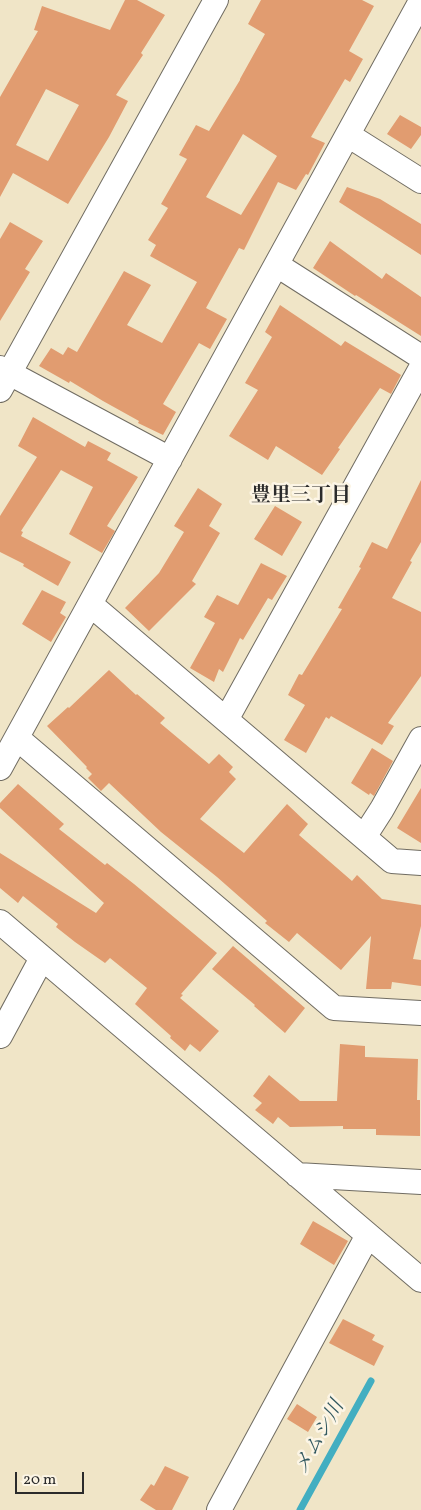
<!DOCTYPE html>
<html>
<head>
<meta charset="utf-8">
<style>
  body { margin:0 }
  #map { position:relative; width:421px; height:1510px; overflow:hidden; background:#f0e5c7; font-family:Vollkorn,serif }
  canvas { display:block }
  .scale { position:absolute; left:15px; top:1472px; width:69px; height:22px; box-sizing:border-box; border:2px solid #2b2b2b; border-top:0; padding-left:6px; font-size:15px; line-height:18px; white-space:nowrap; color:#2b2b2b; -webkit-text-stroke:4px #fcf5e5; paint-order:stroke }
</style>
</head>
<body>
<div id="map">
<canvas width="421" height="1510"></canvas>
<div class="scale">20 m</div>
</div>
<script>
const c = document.querySelector('canvas').getContext('2d');
c.lineJoin = 'round';
function poly(rows) {
  const path = new Path2D();
  for (const r of rows) {
    path.moveTo(r[0], r[1]);
    for (let i = 2; i < r.length; i += 2) path.lineTo(r[i], r[i + 1]);
  }
  return path;
}
function trace(path, color, width, dash) {
  c.strokeStyle = color;
  c.lineWidth = width;
  c.lineCap = dash ? 'butt' : 'round';
  c.setLineDash(dash || []);
  c.stroke(path);
}
function fill(path, color) {
  c.fillStyle = color;
  c.fill(path, 'evenodd');
}
function write(font, color, halo, rows, align = 'center') {
  c.font = font + ' Vollkorn,"Noto Serif JP",serif';
  c.lineWidth = 5;
  c.setLineDash([]);
  c.textBaseline = 'middle';
  c.strokeStyle = halo;
  c.fillStyle = color;
  for (const [text, x, y, turn = 0] of rows) {
    c.save();
    c.translate(x, y);
    c.rotate((+turn || 0) * Math.PI / 180);
    c.textAlign = isNaN(turn) ? turn : align;
    if (halo) c.strokeText(text, 0, 0);
    c.fillText(text, 0, 0);
    c.restore();
  }
}
const stream = poly([
  [300,1510,371,1381]
]);
const building = poly([
  [125,0,137,0,165,15,141,53,143,55,116,95,128,101,109,137,68,204,13,173,0,197,0,97,38,31,34,30,42,6,110,30],
  [46,89,79,105,48,161,16,145],
  [261,0,362,0,374,6,349,51,363,59,350,82,345,79,311,137,325,143,308,175,306,174,296,190,278,182,244,250,239,248,206,308,227,319,210,349,199,343,163,404,176,412,163,435,138,423,139,421,103,401,70,381,69,383,39,366,51,348,63,355,68,347,77,352,124,271,151,285,127,325,162,343,197,282,150,256,156,245,148,240,168,208,161,204,187,159,179,155,196,125,209,131,240,80,240,79,265,34,248,24],
  [243,134,277,156,241,215,206,197],
  [400,115,421,127,421,135,411,149,387,134],
  [347,187,380,199,421,224,421,255,339,202],
  [10,222,43,241,25,269,30,272,0,321,0,239],
  [330,241,382,279,386,273,421,297,421,336,356,295,355,296,313,268],
  [280,305,341,346,345,341,401,375,391,394,380,388,338,448,340,449,322,475,276,446,268,460,229,436,258,390,245,383,272,337,265,332],
  [33,417,85,447,88,441,111,453,107,460,138,477,107,526,115,531,102,553,69,534,93,487,61,470,21,531,23,532,21,536,71,562,58,586,23,566,24,564,0,552,0,516,37,457,18,446],
  [421,480,421,542,410,561,412,562,392,598,421,612,421,676,388,723,394,726,382,745,331,716,329,719,326,717,306,753,284,740,305,705,288,695,299,674,302,675,342,609,338,608,361,568,359,567,372,542,387,549],
  [198,488,222,504,209,526,220,533,192,581,196,584,149,631,125,608,159,573,184,532,174,526],
  [275,506,302,522,282,556,254,539],
  [261,563,287,576,272,600,268,598,243,640,240,638,223,672,219,669,214,682,190,668,215,623,204,617,217,595,238,605],
  [42,590,66,602,60,613,66,617,51,642,22,624],
  [109,670,136,695,137,694,165,718,160,723,209,764,219,754,233,767,229,772,236,779,200,819,244,853,287,804,308,824,299,835,352,881,357,875,382,899,421,905,421,926,413,959,421,960,421,986,392,982,391,989,366,989,371,936,341,970,297,933,289,942,265,923,267,921,217,877,161,832,109,783,101,791,88,778,92,774,86,768,87,767,47,726,68,707,69,708],
  [372,748,393,761,374,796,370,793,369,795,351,783],
  [18,784,64,824,59,829,105,865,107,863,134,884,217,953,181,994,183,995,180,998,219,1031,200,1052,190,1044,185,1051,170,1038,171,1036,135,1004,147,988,110,958,105,963,75,942,56,927,58,924,23,896,18,903,0,888,0,853,96,913,104,903,0,808,0,803],
  [421,788,421,843,397,828],
  [233,946,305,1008,285,1033,254,1006,255,1005,212,969],
  [340,1044,365,1046,365,1057,418,1059,417,1100,420,1100,420,1136,376,1135,376,1129,343,1129,343,1126,290,1127,278,1117,273,1124,255,1110,262,1103,253,1096,269,1075,300,1101,337,1101],
  [313,1221,348,1241,334,1265,300,1244],
  [343,1319,375,1335,372,1340,384,1346,374,1366,329,1343],
  [297,1404,317,1417,308,1432,287,1419],
  [165,1466,189,1477,172,1510,156,1510,140,1500,151,1484,154,1486]
]);
const minor = poly([
  [348,135,421,181],
  [277,265,421,357],
  [0,368,170,459],
  [0,390,216,0],
  [90,604,392,861,421,863],
  [226,720,421,368],
  [17,738,334,1008,421,1013],
  [0,768,421,1],
  [364,837,382,809,421,739],
  [0,922,421,1280],
  [0,1036,42,958],
  [297,1175,421,1182],
  [219,1510,368,1235]
]);
const neighbourhoodNames = [
  ["豊里三丁目",301,497]
];
const waterNames = [
  ["メムシ川",321,1438,-61]
];
trace(stream, '#42aec1', 7);
fill(building, '#e19c70');
trace(minor, '#706c62', 26);
trace(minor, '#fff', 24);
write('bold 20px', '#2b2b2b', '#fcf5e5', neighbourhoodNames);
write('italic 20px', '#335960', '#fcf5e5', waterNames);
</script>
</body>
</html>
